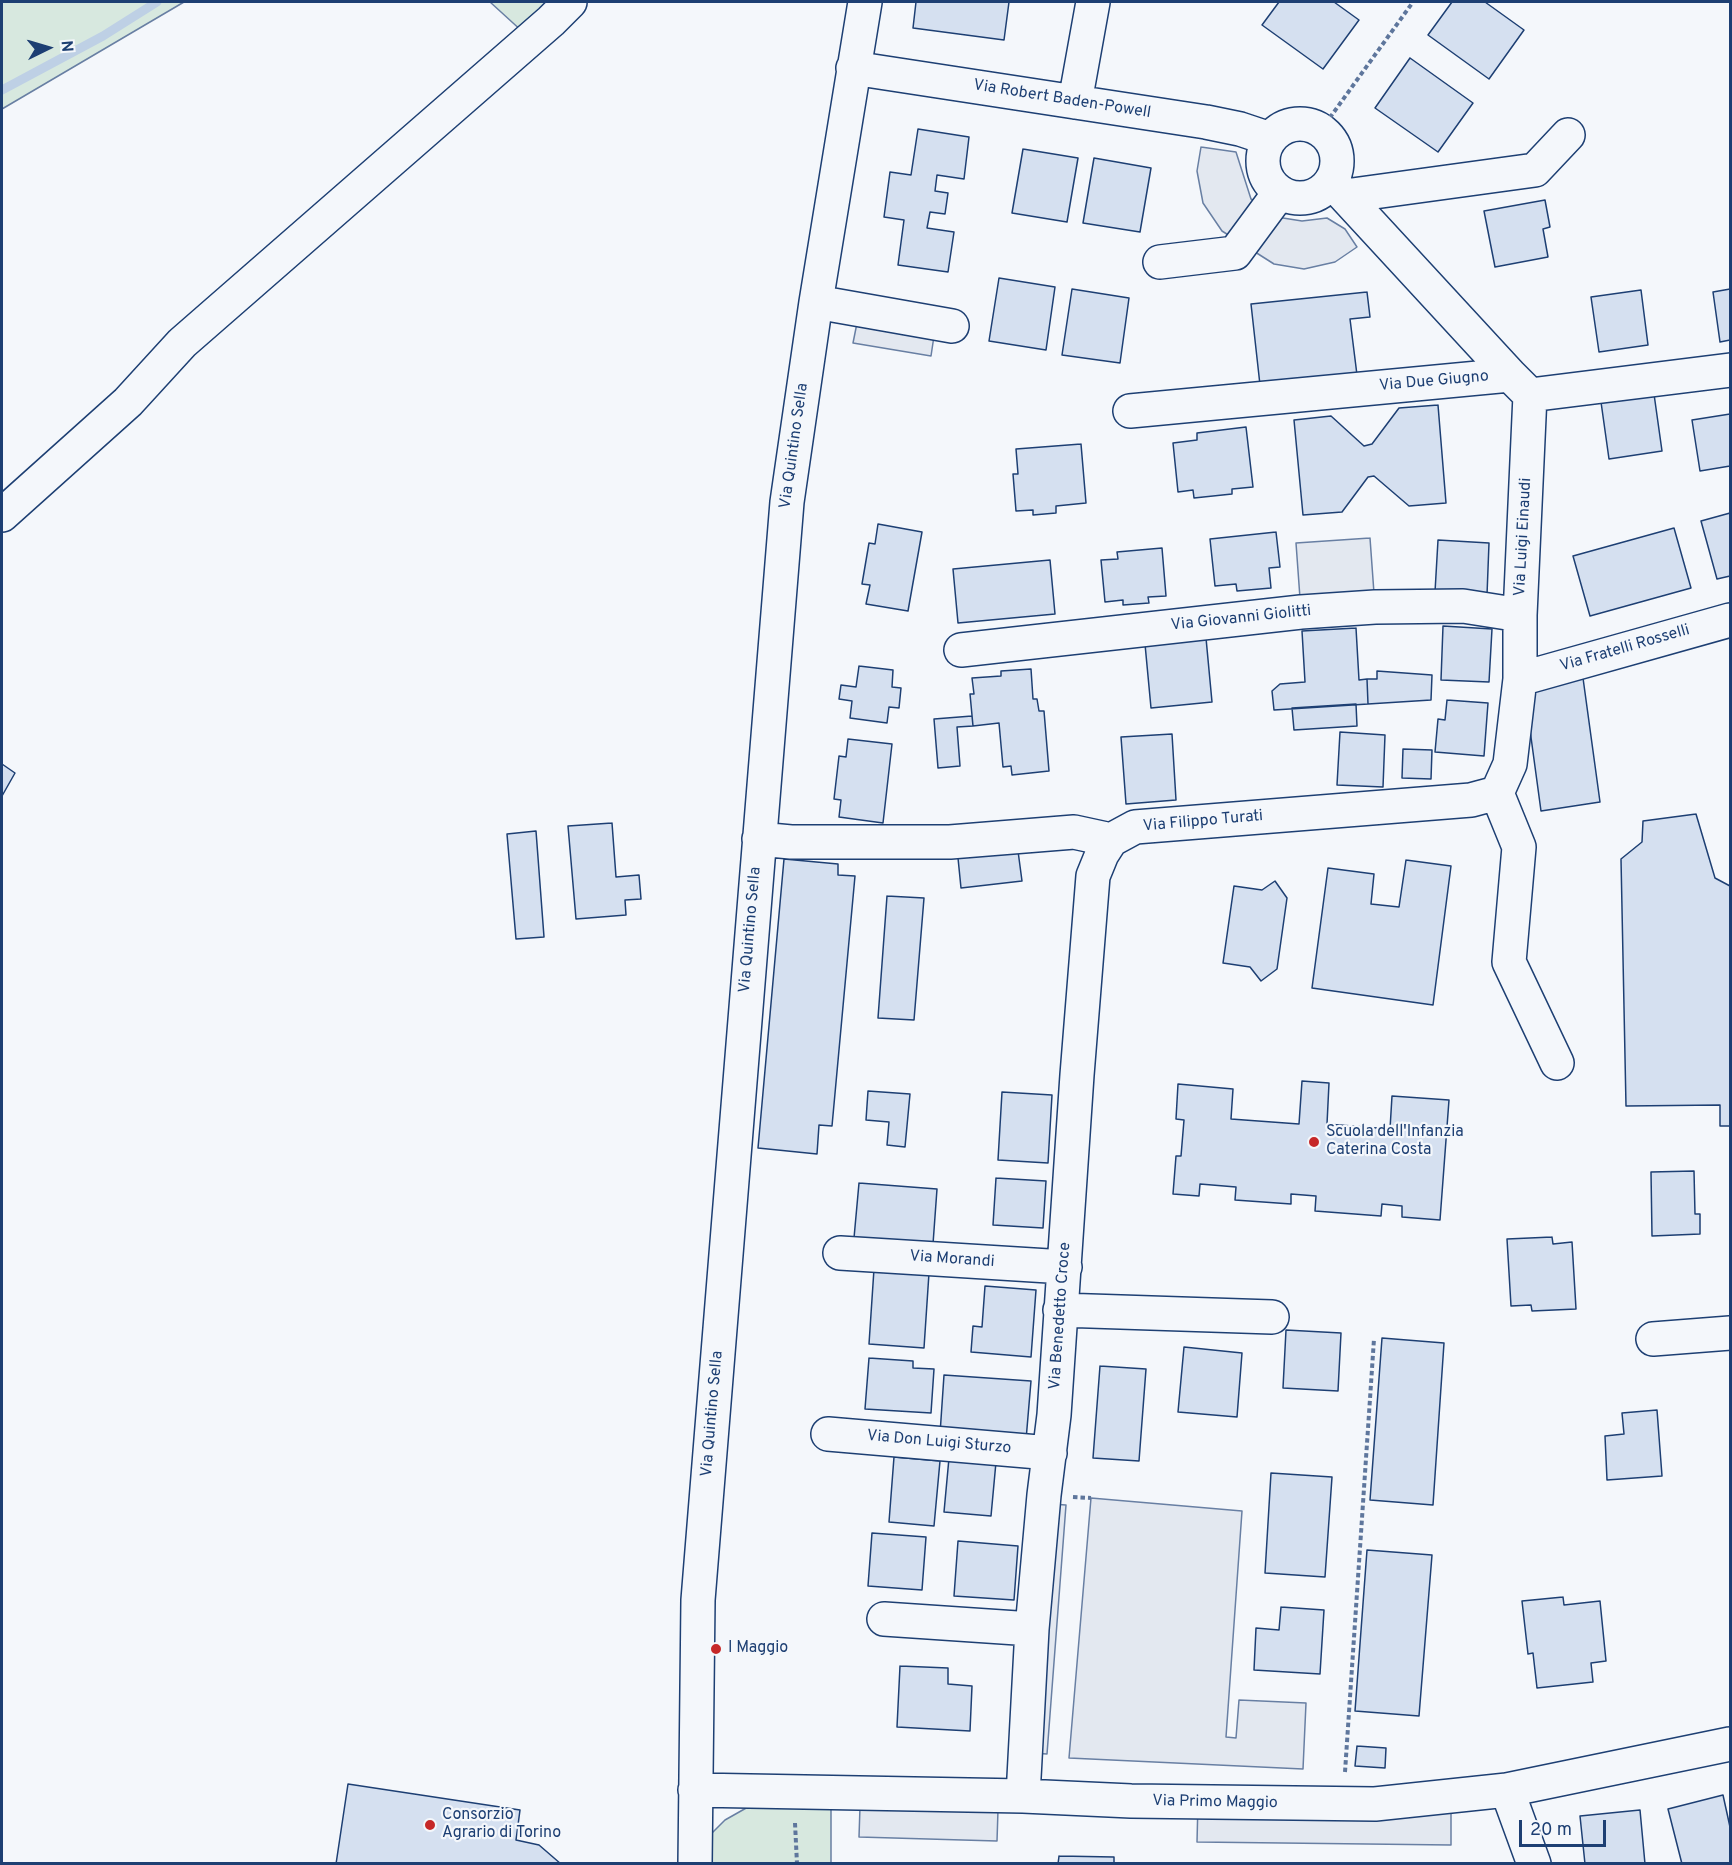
<!DOCTYPE html>
<html>
<head>
<meta charset="utf-8">
<style>
  body { margin:0 }
  #map { position:relative; width:1732px; height:1865px; overflow:hidden; background:#f4f7fb; font-family:Overpass,sans-serif }
  canvas { display:block }
  .frame { position:absolute; inset:0; border:3px solid #1d3f73; pointer-events:none }
  .north { position:absolute; left:18px; top:18px; width:60px; height:60px; -webkit-text-stroke:4px #f4f7fb; paint-order:stroke; rotate:85deg; font-size:16px; font-weight:700; line-height:24px; text-align:center; color:#1d3f73 }
  .north::after { content:''; display:block; margin:auto; width:21px; height:27px; background:#1d3f73; clip-path:polygon(50% 0,100% 100%,50% 72%,0 100%) }
  .scale { position:absolute; left:1519px; top:1820px; width:87px; height:27px; box-sizing:border-box; border:3px solid #1d3f73; border-top:0; padding-left:8px; font-size:18px; line-height:21px; white-space:nowrap; color:#1d3f73; -webkit-text-stroke:4px #f4f7fb; paint-order:stroke }
</style>
</head>
<body>
<div id="map">
<canvas width="1732" height="1865"></canvas>
<div class="frame"></div>
<div class="north">N</div>
<div class="scale">20 m</div>
</div>
<script>
const c = document.querySelector('canvas').getContext('2d');
c.lineJoin = 'round';
function fill(path, color) {
  c.fillStyle = color;
  c.fill(path, 'evenodd');
}
function poly(rows) {
  const path = new Path2D();
  for (const r of rows) {
    if (r.length === 3) {
      path.moveTo(r[0] + r[2], r[1]);
      path.arc(r[0], r[1], r[2], 0, 2 * Math.PI);
      continue;
    }
    path.moveTo(r[0], r[1]);
    for (let i = 2; i < r.length; i += 2) path.lineTo(r[i], r[i + 1]);
  }
  return path;
}
function trace(path, color, width, dash) {
  c.strokeStyle = color;
  c.lineWidth = width;
  c.lineCap = dash ? 'butt' : 'round';
  c.setLineDash(dash || []);
  c.stroke(path);
}
function write(font, color, halo, rows, align = 'center') {
  c.font = font + ' Overpass,sans-serif';
  c.lineWidth = 4.5;
  c.setLineDash([]);
  c.textBaseline = 'middle';
  c.strokeStyle = halo;
  c.fillStyle = color;
  for (const [text, x, y, turn = 0] of rows) {
    c.save();
    c.translate(x, y);
    c.rotate((+turn || 0) * Math.PI / 180);
    c.textAlign = isNaN(turn) ? turn : align;
    if (halo) c.strokeText(text, 0, 0);
    c.fillText(text, 0, 0);
    c.restore();
  }
}
const green = poly([
  [2,2,184,2,2,109,2,2],
  [490,2,555,2,524,33,490,2],
  [748,1807,831,1807,831,1863,708,1864,708,1845,712,1833,725,1820,748,1807]
]);
const parking = poly([
  [1201,147,1236,152,1251,199,1283,218,1302,221,1327,218,1345,229,1357,247,1335,262,1304,269,1274,264,1222,231,1203,203,1197,171,1201,147],
  [857,323,934,336,931,356,853,343,857,323],
  [1370,538,1375,607,1301,612,1296,543,1370,538],
  [1091,1498,1242,1511,1226,1737,1236,1738,1239,1700,1306,1703,1303,1769,1069,1758,1091,1498],
  [1052,1504,1066,1505,1047,1754,1033,1753,1052,1504],
  [1451,1796,1451,1845,1197,1842,1198,1802,1451,1796],
  [860,1807,998,1810,997,1841,859,1837,860,1807]
]);
const stream = poly([
  [2,90,103,36,157,2]
]);
const building = poly([
  [916,2,1009,2,1004,40,913,28,916,2],
  [1279,2,1334,2,1359,20,1323,69,1262,25,1279,2],
  [1452,2,1485,2,1524,30,1489,79,1428,35,1452,2],
  [1410,58,1473,103,1438,152,1375,108,1410,58],
  [918,129,969,137,964,179,937,175,935,191,948,193,945,214,930,212,927,228,954,232,948,272,898,265,904,220,884,217,890,172,911,175,918,129],
  [1023,149,1078,158,1067,222,1012,213,1023,149],
  [1094,158,1151,168,1140,232,1083,223,1094,158],
  [1545,200,1550,227,1543,229,1548,257,1495,267,1484,211,1545,200],
  [999,278,1055,287,1046,350,989,341,999,278],
  [1072,289,1129,298,1120,363,1062,355,1072,289],
  [1730,289,1730,340,1720,342,1713,292,1730,289],
  [1641,290,1648,345,1599,352,1591,297,1641,290],
  [1367,292,1370,317,1350,319,1357,375,1260,385,1251,304,1367,292],
  [1654,394,1662,451,1609,459,1601,402,1654,394],
  [1438,405,1446,503,1409,506,1374,476,1368,477,1342,512,1303,515,1294,420,1331,416,1364,446,1372,444,1399,408,1438,405],
  [1730,414,1730,466,1700,471,1692,420,1730,414],
  [1246,427,1253,487,1232,489,1232,494,1194,498,1193,490,1178,492,1173,443,1197,440,1197,433,1246,427],
  [1081,444,1086,503,1056,506,1056,513,1033,515,1033,510,1016,511,1013,474,1018,474,1016,449,1081,444],
  [1730,513,1730,576,1717,579,1701,521,1730,513],
  [878,524,922,532,908,611,866,604,870,585,862,584,869,543,875,544,878,524],
  [1674,528,1691,588,1590,616,1573,556,1674,528],
  [1276,532,1280,567,1269,568,1271,588,1237,591,1236,584,1215,586,1210,539,1276,532],
  [1438,540,1489,543,1487,595,1435,592,1438,540],
  [1162,548,1166,596,1148,597,1149,603,1123,605,1123,600,1105,602,1101,560,1118,559,1117,552,1162,548],
  [1050,560,1055,614,958,623,953,569,1050,560],
  [1443,626,1492,629,1489,682,1441,680,1443,626],
  [1356,628,1359,680,1367,679,1368,704,1274,710,1272,691,1280,684,1305,682,1302,631,1356,628],
  [1206,638,1212,702,1151,708,1145,644,1206,638],
  [859,666,893,670,892,687,901,688,899,708,889,707,887,723,850,718,852,701,839,699,841,685,856,687,859,666],
  [1031,669,1033,699,1037,699,1039,711,1044,711,1049,771,1012,775,1011,766,1003,767,999,723,973,726,970,694,974,694,972,678,1001,676,1001,671,1031,669],
  [1377,671,1432,675,1431,700,1368,704,1367,679,1377,679,1377,671],
  [1583,678,1600,802,1541,811,1525,693,1583,678],
  [1447,700,1488,703,1484,756,1435,752,1438,719,1445,720,1447,700],
  [1356,704,1357,726,1294,730,1292,708,1356,704],
  [972,716,973,726,957,727,960,766,938,768,934,719,972,716],
  [1340,732,1385,735,1383,787,1337,785,1340,732],
  [1172,734,1176,800,1126,804,1121,737,1172,734],
  [848,739,892,744,883,823,839,817,841,800,834,799,839,756,846,757,848,739],
  [1403,749,1432,750,1431,779,1402,778,1403,749],
  [2,764,15,773,2,796,2,764],
  [1696,814,1715,878,1730,886,1730,1126,1720,1126,1720,1105,1626,1106,1621,859,1642,842,1643,821,1696,814],
  [612,823,616,877,639,875,641,899,625,900,626,915,576,919,568,826,612,823],
  [536,831,544,937,516,939,507,834,536,831],
  [1018,851,1022,881,961,888,958,858,1018,851],
  [784,859,838,864,838,875,855,876,832,1126,819,1125,817,1154,758,1148,784,859],
  [1406,860,1451,866,1433,1005,1312,988,1328,868,1374,874,1371,904,1399,907,1406,860],
  [1275,881,1287,898,1277,969,1261,981,1250,967,1223,963,1234,886,1262,890,1275,881],
  [887,896,924,898,914,1020,878,1018,887,896],
  [1302,1081,1329,1083,1327,1124,1390,1129,1392,1096,1449,1100,1440,1220,1402,1217,1402,1206,1382,1204,1381,1216,1315,1211,1316,1196,1291,1194,1291,1204,1235,1200,1236,1187,1200,1184,1199,1196,1173,1194,1176,1156,1181,1156,1184,1120,1176,1119,1178,1084,1233,1089,1231,1119,1299,1124,1302,1081],
  [868,1091,910,1094,905,1147,887,1145,889,1122,866,1120,868,1091],
  [1002,1092,1052,1095,1048,1163,998,1160,1002,1092],
  [1694,1171,1695,1214,1700,1214,1700,1234,1652,1236,1651,1172,1694,1171],
  [996,1178,1046,1181,1043,1228,993,1225,996,1178],
  [859,1183,937,1189,933,1244,854,1238,859,1183],
  [1552,1237,1553,1244,1572,1242,1576,1309,1532,1311,1531,1305,1511,1306,1507,1239,1552,1237],
  [874,1269,929,1273,924,1348,869,1344,874,1269],
  [985,1286,1036,1290,1031,1357,971,1352,973,1326,982,1327,985,1286],
  [1286,1330,1341,1333,1338,1391,1283,1388,1286,1330],
  [1382,1338,1444,1343,1433,1505,1370,1500,1382,1338],
  [1184,1347,1242,1353,1237,1417,1178,1412,1184,1347],
  [869,1358,913,1361,913,1368,934,1369,931,1413,865,1409,869,1358],
  [1100,1366,1146,1369,1139,1461,1093,1458,1100,1366],
  [944,1375,1031,1381,1026,1440,940,1434,944,1375],
  [1657,1410,1662,1476,1607,1480,1605,1436,1624,1434,1622,1413,1657,1410],
  [894,1457,940,1461,934,1526,889,1522,894,1457],
  [949,1458,996,1462,991,1516,944,1512,949,1458],
  [1271,1473,1332,1477,1325,1577,1265,1573,1271,1473],
  [872,1533,926,1537,922,1590,868,1586,872,1533],
  [958,1541,1018,1546,1014,1600,954,1596,958,1541],
  [1367,1550,1432,1555,1419,1716,1355,1711,1367,1550],
  [1563,1597,1564,1605,1600,1601,1606,1661,1591,1663,1593,1682,1537,1688,1533,1653,1528,1654,1522,1601,1563,1597],
  [1281,1607,1324,1610,1320,1674,1254,1670,1256,1628,1279,1630,1281,1607],
  [900,1666,948,1668,948,1684,972,1686,970,1731,897,1727,900,1666],
  [1357,1746,1386,1748,1385,1768,1355,1766,1357,1746],
  [348,1784,520,1810,516,1840,539,1845,561,1864,336,1864,348,1784],
  [1723,1795,1730,1827,1730,1864,1682,1864,1668,1809,1723,1795],
  [1640,1810,1645,1864,1585,1864,1580,1816,1640,1810],
  [1059,1856,1114,1857,1114,1864,1058,1864,1059,1856]
]);
const path = poly([
  [1321,130,1413,2],
  [1073,1497,1091,1498],
  [1345,1772,1374,1339],
  [795,1823,797,1864]
]);
const minor = poly([
  [853,68,1206,122,1240,129,1270,139],
  [1075,102,1093,2],
  [1300,161,37],
  [1331,181,1510,375],
  [1345,196,1535,170,1568,135],
  [1160,262,1235,253,1280,192],
  [816,302,952,326],
  [1530,395,1730,370],
  [1130,411,1510,375,1530,395],
  [2,515,128,402,182,343,551,21,570,2],
  [961,650,1301,612,1375,607,1463,606,1520,615],
  [1520,679,1730,620],
  [1497,793,1519,847,1509,962,1557,1063],
  [759,839,791,842,950,842,1074,832,1111,840,1135,827,1471,800,1497,793,1510,764,1520,679,1520,615,1530,395],
  [840,1253,1065,1267],
  [1060,1310,1272,1317],
  [1653,1339,1730,1333],
  [828,1434,1050,1453],
  [884,1619,1032,1629],
  [695,1790,1023,1796,1131,1801,1375,1804,1507,1790,1730,1744],
  [1507,1790,1534,1864],
  [1023,1796,1032,1629,1044,1495,1054,1415,1077,1075,1093,876,1102,854,1111,840],
  [695,1864,698,1600,787,502,816,302,865,2]
]);
const markers = [
  [1314,1142,6,"#c62828"],
  [716,1649,6,"#c62828"],
  [430,1825,6,"#c62828"]
];
const streetNames = [
  ["Via Robert Baden-Powell",1062,100,9],
  ["Via Due Giugno",1434,382,-5],
  ["Via Quintino Sella",795,446,-82],
  ["Via Luigi Einaudi",1524,537,-87],
  ["Via Giovanni Giolitti",1241,619,-6],
  ["Via Fratelli Rosselli",1625,649,-16],
  ["Via Filippo Turati",1203,822,-5],
  ["Via Quintino Sella",751,930,-85],
  ["Via Morandi",952,1260,4],
  ["Via Benedetto Croce",1061,1316,-86],
  ["Via Quintino Sella",713,1414,-85],
  ["Via Don Luigi Sturzo",939,1443,5],
  ["Via Primo Maggio",1215,1803,1]
];
const poiNames = [
  ["Scuola dell'Infanzia",1326,1133],
  ["Caterina Costa",1326,1151],
  ["I Maggio",728,1649],
  ["Consorzio",442,1816],
  ["Agrario di Torino",442,1834]
];
fill(green, '#d7e8df');
trace(green, '#687fa3', 1.5);
fill(parking, '#e3e8f0');
trace(parking, '#687fa3', 1.5);
trace(stream, '#bed0e5', 9);
fill(building, '#d5e0f0');
trace(building, '#1d3f73', 1.5);
trace(minor, '#1d3f73', 36);
trace(path, '#5e769c', 4, [4.5, 3]);
trace(minor, '#f4f7fb', 33);
for (const [x, y, r, color] of markers) {
  const dot = new Path2D();
  dot.arc(x, y, r, 0, 2 * Math.PI);
  c.fillStyle = color;
  c.fill(dot);
  trace(dot, '#f4f7fb', 2);
}
write('16px', '#1d3f73', '#f4f7fb', streetNames);
write('16px', '#1d3f73', '#f4f7fb', poiNames, 'left');
</script>
</body>
</html>
